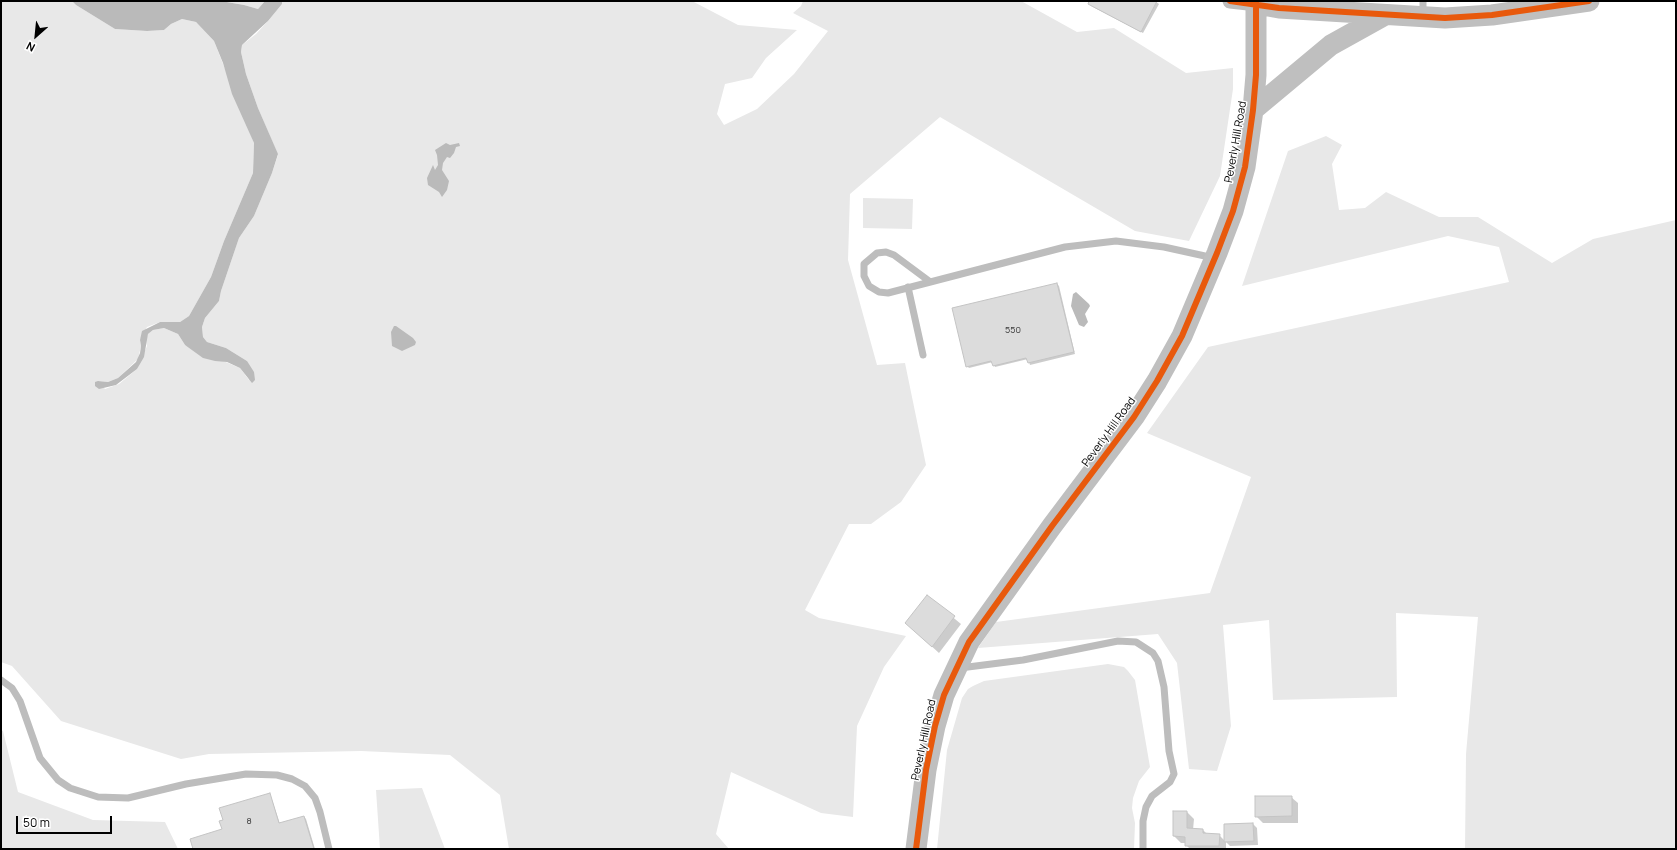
<!DOCTYPE html>
<html>
<head>
<meta charset="utf-8">
<style>
  body { margin:0 }
  #map { position:relative; width:1677px; height:850px; overflow:hidden; background:#fff; font-family:Manrope,sans-serif }
  canvas { display:block }
  .frame { position:absolute; inset:0; border:2px solid #000; pointer-events:none }
  .north { position:absolute; left:16px; top:16px; width:40px; height:40px; -webkit-text-stroke:3px #fff; paint-order:stroke; rotate:207deg; font-size:11px; font-weight:700; line-height:16px; text-align:center; color:#000 }
  .north::after { content:''; display:block; margin:auto; width:14px; height:18px; background:#000; clip-path:polygon(50% 0,100% 100%,50% 72%,0 100%) }
  .scale { position:absolute; left:16px; top:816px; width:96px; height:18px; box-sizing:border-box; border:2px solid #000; border-top:0; padding-left:5px; font-size:12px; line-height:14px; white-space:nowrap; color:#000; -webkit-text-stroke:3px #fff; paint-order:stroke }
</style>
</head>
<body>
<div id="map">
<canvas width="1677" height="850"></canvas>
<div class="frame"></div>
<div class="north">N</div>
<div class="scale">50 m</div>
</div>
<script>
const c = document.querySelector('canvas').getContext('2d');
c.lineJoin = 'round';
function fill(path, color) {
  c.fillStyle = color;
  c.fill(path, 'evenodd');
}
function poly(rows) {
  const path = new Path2D();
  for (const r of rows) {
    path.moveTo(r[0], r[1]);
    for (let i = 2; i < r.length; i += 2) path.lineTo(r[i], r[i + 1]);
  }
  return path;
}
function trace(path, color, width, dash) {
  c.strokeStyle = color;
  c.lineWidth = width;
  c.lineCap = dash ? 'butt' : 'round';
  c.setLineDash(dash || []);
  c.stroke(path);
}
function write(font, color, halo, rows, align = 'center') {
  c.font = font + ' Manrope,sans-serif';
  c.lineWidth = 3;
  c.setLineDash([]);
  c.textBaseline = 'middle';
  c.strokeStyle = halo;
  c.fillStyle = color;
  for (const [text, x, y, turn = 0] of rows) {
    c.save();
    c.translate(x, y);
    c.rotate((+turn || 0) * Math.PI / 180);
    c.textAlign = isNaN(turn) ? turn : align;
    if (halo) c.strokeText(text, 0, 0);
    c.fillText(text, 0, 0);
    c.restore();
  }
}
const green = poly([
  [1,1,72,1,76,5,115,29,147,31,164,30,171,24,182,19,196,22,214,41,254,143,253,173,224,241,211,277,189,316,180,322,160,322,147,327,140,340,141,346,138,359,118,378,108,382,98,381,105,389,119,384,137,369,147,346,146,340,148,334,153,330,164,328,178,334,185,345,240,368,249,380,247,361,226,348,207,342,203,337,202,327,205,318,219,301,221,291,239,238,254,216,272,173,278,155,258,108,246,74,241,52,242,45,256,34,268,21,282,4,282,1,692,1,738,25,797,30,766,58,752,78,725,84,717,114,724,125,757,109,794,74,828,31,793,13,801,6,803,1,1021,1,1077,32,1114,28,1186,73,1233,68,1233,89,1220,176,1189,241,1135,231,940,117,850,194,848,260,877,365,905,363,926,465,901,502,871,524,849,524,805,610,819,618,906,636,884,667,857,726,853,817,821,813,731,772,716,834,729,849,509,849,500,795,450,755,361,751,209,754,181,759,61,721,12,666,1,662],
  [221,1,265,1,258,9,244,5],
  [1326,136,1342,145,1332,164,1339,210,1365,208,1386,192,1439,217,1478,217,1552,263,1593,239,1676,220,1676,849,1465,849,1466,754,1478,617,1396,613,1397,697,1273,700,1269,620,1223,625,1231,726,1217,771,1189,769,1177,663,1158,634,978,648,996,622,1210,593,1251,477,1147,433,1208,347,1509,282,1499,247,1448,236,1242,286,1288,151],
  [863,198,913,199,912,229,863,228],
  [1108,664,1124,667,1128,671,1135,680,1150,767,1139,781,1133,798,1132,808,1135,823,1134,849,937,849,947,750,962,698,968,689,973,686,984,681],
  [1,730,3,731,18,792,93,820,165,822,178,849,1,849],
  [422,788,445,849,380,849,376,790]
]);
const water = poly([
  [72,1,221,1,244,5,258,9,265,1,282,1,282,4,268,21,242,45,241,52,246,74,258,108,278,154,272,173,254,216,239,238,221,291,219,301,205,318,202,327,203,337,207,342,226,348,247,361,254,372,255,380,252,383,240,368,227,362,215,361,203,358,185,345,178,334,164,328,153,330,148,334,144,357,137,369,116,385,99,389,95,386,95,382,98,381,108,382,118,378,136,362,140,353,141,346,140,340,142,331,160,322,180,322,189,316,211,277,224,241,253,173,254,143,232,94,223,63,214,41,196,22,182,19,171,24,164,30,147,31,115,29,76,5],
  [446,143,450,145,459,143,460,146,456,147,454,153,450,158,447,157,443,163,442,170,449,181,447,190,442,197,439,192,428,185,427,178,433,165,435,170,438,165,437,155,435,150],
  [1076,292,1089,304,1090,306,1085,314,1088,322,1084,327,1079,325,1071,306,1073,294],
  [394,326,396,326,413,338,416,342,415,345,402,351,392,346,391,332]
]);
const shadow = poly([
  [1090,1,1155,1,1159,4,1143,33,1091,6,1089,4],
  [1057,284,1059,286,1075,354,1030,365,1028,359,995,367,993,362,969,368,967,366],
  [927,596,961,624,939,653,906,623],
  [270,794,280,824,304,817,306,819,315,849,194,849,223,830],
  [1291,797,1298,803,1298,823,1263,823,1256,816],
  [1187,812,1194,819,1193,830,1203,830,1208,835,1219,835,1225,841,1253,824,1257,828,1258,845,1230,846,1226,842,1226,849,1190,849,1186,845,1186,843,1181,843,1174,836]
]);
const building = poly([
  [1089,1,1157,1,1141,32,1088,4,1089,1],
  [1057,283,1074,352,1028,363,1026,358,993,366,991,361,966,367,952,308,1057,283],
  [927,595,955,616,932,647,905,623,927,595],
  [270,793,279,823,304,816,314,849,193,849,190,839,222,829,219,821,223,820,219,808,270,793],
  [1255,796,1292,796,1292,816,1255,817,1255,796],
  [1173,811,1187,811,1187,828,1203,829,1203,833,1220,834,1219,846,1185,846,1185,837,1173,836,1173,811],
  [1253,823,1254,841,1224,842,1224,824,1253,823]
]);
const lane = poly([
  [1423,1,1423,15],
  [929,281,894,255,886,252,877,253,864,264,864,276,869,286,879,292,888,293,1065,247,1116,241,1164,247,1214,258],
  [908,287,923,355],
  [960,668,1023,660,1118,641,1136,642,1153,653,1158,661,1164,687,1169,751,1174,774,1170,782,1152,796,1146,807,1143,821,1143,849],
  [1,680,12,688,20,701,40,758,58,780,70,788,98,797,128,798,186,784,246,774,277,775,292,779,305,786,315,798,320,812,329,849]
]);
const street = poly([
  [1230,1,1257,4]
]);
const secondary = poly([
  [1257,4,1279,8,1445,18,1492,15,1589,1],
  [1253,110,1331,45,1385,15],
  [916,849,926,770,935,726,944,695,969,642,1052,526,1134,417,1157,381,1182,336,1217,253,1233,211,1245,167,1253,110,1256,75,1256,1]
]);
const cycleway = poly([
  [1230,1,1279,8,1445,18,1492,15,1589,1],
  [916,849,926,770,935,726,944,695,969,642,1052,526,1134,417,1157,381,1182,336,1217,253,1233,211,1245,167,1253,110,1256,75,1256,1]
]);
const numberNames = [
  ["550",1013,330],
  ["8",249,821]
];
const streetNames = [
  ["Peverly Hill Road",1236,142,-80],
  ["Peverly Hill Road",1109,432,-54],
  ["Peverly Hill Road",924,740,-78]
];
fill(green, '#e8e8e8');
fill(water, '#bababa');
fill(shadow, '#0003');
fill(building, '#dcdcdc');
trace(building, '#c4c4c4', 1);
trace(lane, '#bdbdbd', 7);
trace(street, '#bdbdbd', 15);
trace(secondary, '#bfbfbf', 21);
trace(cycleway, '#e8590c', 6);
write('9px', '#373737', null, numberNames);
write('11px', '#000', '#fff', streetNames);
</script>
</body>
</html>
